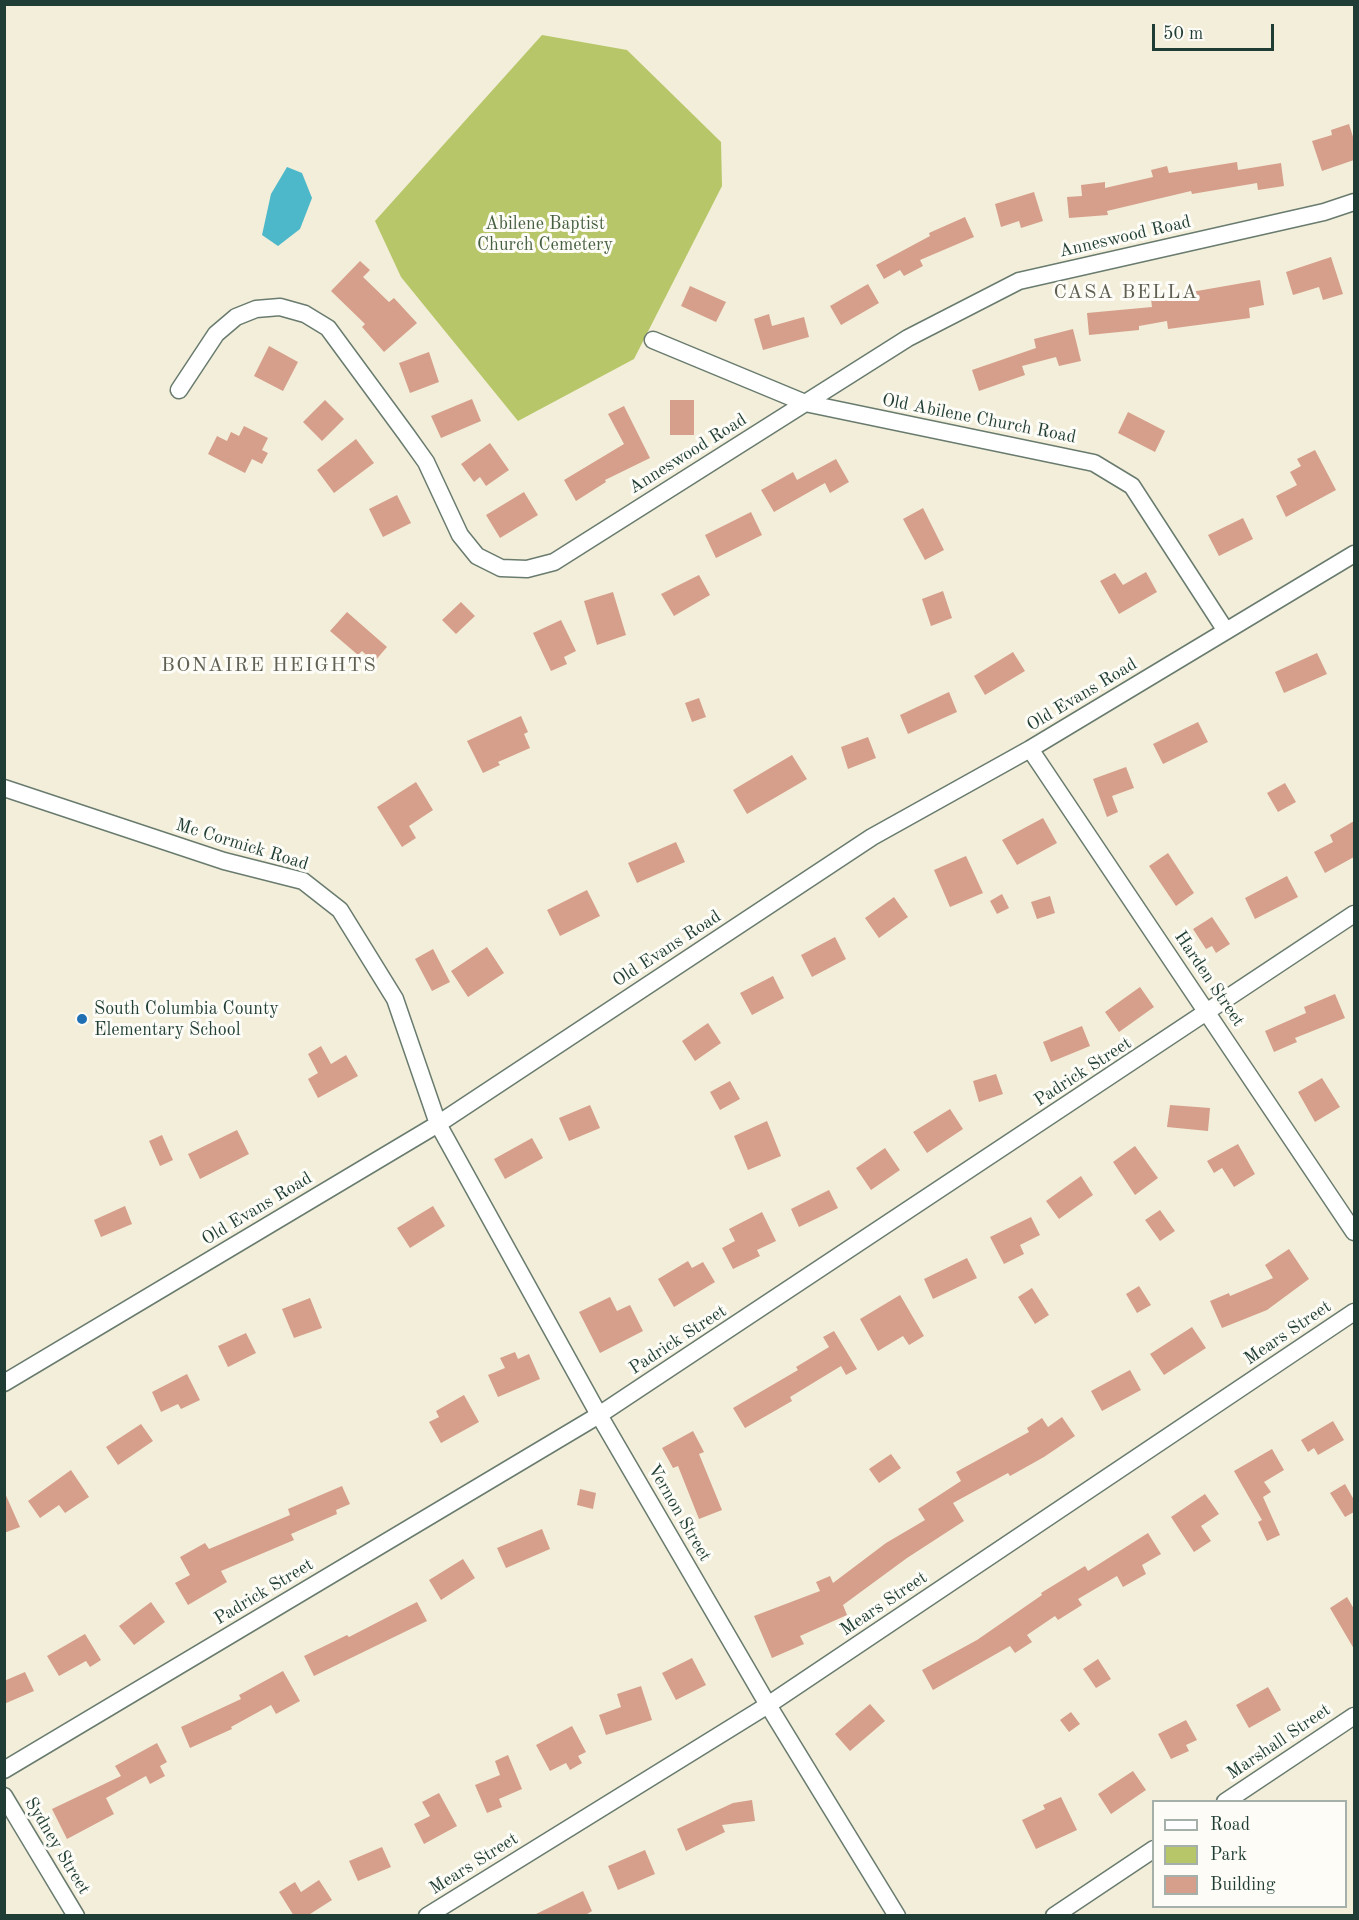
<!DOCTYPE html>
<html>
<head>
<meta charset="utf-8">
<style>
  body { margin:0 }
  #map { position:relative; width:1359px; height:1920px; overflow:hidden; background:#f2eed9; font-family:"Old Standard TT",serif }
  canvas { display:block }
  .frame { position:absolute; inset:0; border:6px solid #1f3d34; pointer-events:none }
  .legend { position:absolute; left:1152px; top:1800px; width:195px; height:108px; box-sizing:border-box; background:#fdfcf7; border:2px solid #a4b0a9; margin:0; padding:8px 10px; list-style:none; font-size:18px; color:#1f3d34 }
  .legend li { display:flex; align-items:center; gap:12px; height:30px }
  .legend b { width:30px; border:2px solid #a4b0a9 }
  .scale { position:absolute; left:1152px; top:24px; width:122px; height:27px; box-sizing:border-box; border:3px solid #1f3d34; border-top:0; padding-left:8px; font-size:18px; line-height:21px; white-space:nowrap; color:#1f3d34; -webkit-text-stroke:4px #fdfcf7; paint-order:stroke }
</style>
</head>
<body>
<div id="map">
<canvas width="1359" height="1920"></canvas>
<div class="frame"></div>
<ul class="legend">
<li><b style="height:8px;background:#fff"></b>Road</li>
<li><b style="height:16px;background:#b7c668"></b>Park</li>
<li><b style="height:16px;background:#d69f8b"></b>Building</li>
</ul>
<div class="scale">50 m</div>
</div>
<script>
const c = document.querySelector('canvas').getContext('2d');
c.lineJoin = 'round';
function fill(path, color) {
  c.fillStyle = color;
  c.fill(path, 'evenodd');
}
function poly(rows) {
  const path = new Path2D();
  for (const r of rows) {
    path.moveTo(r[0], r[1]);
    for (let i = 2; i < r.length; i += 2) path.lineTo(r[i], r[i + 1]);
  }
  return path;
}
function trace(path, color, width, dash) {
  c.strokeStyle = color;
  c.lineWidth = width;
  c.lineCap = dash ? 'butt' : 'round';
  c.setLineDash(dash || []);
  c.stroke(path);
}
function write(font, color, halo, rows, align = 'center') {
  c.font = font + ' "Old Standard TT",serif';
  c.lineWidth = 6;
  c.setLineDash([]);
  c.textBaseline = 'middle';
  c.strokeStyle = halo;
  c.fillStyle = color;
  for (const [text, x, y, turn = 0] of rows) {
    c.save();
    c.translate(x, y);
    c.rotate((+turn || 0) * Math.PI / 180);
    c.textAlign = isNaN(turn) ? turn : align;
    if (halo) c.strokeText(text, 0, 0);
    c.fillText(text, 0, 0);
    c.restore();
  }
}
const green = poly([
  [542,35,627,50,721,142,722,186,634,359,518,421,401,277,375,221]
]);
const water = poly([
  [287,167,302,173,312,198,300,229,278,246,262,235,271,194]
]);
const building = poly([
  [1349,124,1354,140,1354,160,1322,171,1312,141,1332,135,1331,130],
  [1237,162,1238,170,1281,163,1284,186,1258,190,1257,183,1192,194,1191,191,1107,211,1108,215,1069,218,1067,197,1082,196,1081,185,1105,182,1105,188,1153,177,1151,170,1167,166,1169,173],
  [1034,192,1043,221,1021,228,1019,221,1001,227,995,204],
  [965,217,974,237,920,260,923,266,904,276,900,270,884,279,876,265,930,236,929,233],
  [1331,257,1343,294,1323,300,1319,287,1293,295,1286,272],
  [360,261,370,270,363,277,389,302,394,298,417,323,384,352,362,327,365,324,331,291],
  [1260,280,1264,305,1249,308,1250,318,1168,329,1167,321,1139,326,1139,330,1089,335,1087,313,1152,307,1151,299],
  [868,284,879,303,841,325,830,306],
  [690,286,726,302,716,322,681,306],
  [769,314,772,326,804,317,809,337,763,350,754,319],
  [1073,329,1081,361,1059,366,1056,357,1022,366,1025,375,979,391,972,370,1036,348,1034,339],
  [269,346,298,362,283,391,254,376],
  [429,352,439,382,410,393,399,363],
  [472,399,481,421,441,438,431,416],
  [325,400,344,419,322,441,303,422],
  [670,400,694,400,694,435,670,435],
  [624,406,650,458,605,480,606,482,576,501,564,480,624,444,608,414],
  [1128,412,1165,431,1155,452,1118,433],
  [244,426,268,438,262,450,268,453,262,464,252,459,245,473,208,454,217,436,227,441,231,432,239,436],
  [356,439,374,463,334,493,317,470],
  [490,443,509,470,486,486,480,477,474,482,461,464],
  [1315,450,1336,490,1286,517,1276,496,1297,485,1290,472,1301,466,1297,459],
  [836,459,849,482,830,493,825,483,774,512,761,490,793,472,797,480],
  [524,492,538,515,500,538,486,515],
  [397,495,411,523,383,537,369,509],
  [923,508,944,550,925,560,903,519],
  [751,512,762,535,716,558,705,535],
  [1243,518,1253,539,1219,556,1208,535],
  [1146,572,1157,592,1119,614,1100,581,1115,573,1123,585],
  [699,575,710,595,674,616,661,594],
  [943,591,952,618,931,626,922,599],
  [613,592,626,635,597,645,584,601],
  [461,602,475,616,456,634,442,620],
  [347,612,387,647,374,662,362,651,358,655,330,631],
  [561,620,576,651,564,657,567,664,551,671,533,633],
  [1013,652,1025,671,985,695,974,676],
  [1317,653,1327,674,1284,693,1275,672],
  [949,692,957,712,908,734,900,715],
  [699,698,706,717,692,722,685,703],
  [521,716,528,732,524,734,530,748,498,762,500,765,483,773,467,741],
  [1198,722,1208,742,1163,764,1153,744],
  [868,737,876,758,848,769,841,747],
  [792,755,807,779,747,814,733,790],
  [1126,767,1134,788,1112,796,1118,812,1107,817,1093,779],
  [416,782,433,810,409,826,416,838,402,847,377,807],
  [1285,783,1296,802,1278,812,1267,793],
  [1043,818,1057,843,1017,865,1002,840],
  [1354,821,1354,857,1325,873,1314,852,1333,842,1330,835],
  [676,842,685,862,637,883,628,863],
  [1168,853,1194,893,1176,906,1149,866],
  [966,856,983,893,950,907,934,870],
  [1287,876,1298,897,1255,919,1245,898],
  [587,890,600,916,560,936,547,910],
  [1002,894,1009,908,997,914,990,901],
  [1050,896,1055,913,1037,919,1031,902],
  [894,897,908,917,879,938,865,918],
  [1212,917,1230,944,1216,953,1212,946,1206,949,1193,929],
  [835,937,846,959,812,977,801,955],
  [487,947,504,973,468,997,451,971],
  [433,949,450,982,432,991,415,959],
  [773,976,784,998,752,1015,740,993],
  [1140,987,1154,1007,1119,1032,1105,1012],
  [1335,994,1345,1018,1295,1038,1297,1042,1274,1052,1265,1031,1306,1013,1304,1007],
  [708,1023,721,1043,695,1061,682,1041],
  [1082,1026,1090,1046,1051,1062,1043,1042],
  [321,1046,331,1064,346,1055,358,1076,318,1098,308,1079,318,1073,308,1054],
  [996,1074,1003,1094,979,1102,973,1081],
  [1322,1078,1340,1107,1315,1122,1298,1092],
  [730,1081,740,1099,720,1110,710,1092],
  [590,1105,600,1128,569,1141,559,1118],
  [1170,1105,1210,1108,1208,1131,1167,1127],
  [950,1109,963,1129,927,1153,913,1132],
  [767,1121,781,1156,748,1170,734,1136],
  [237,1130,249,1154,200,1179,188,1154],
  [162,1135,173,1160,160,1166,149,1141],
  [532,1138,543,1158,505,1179,494,1159],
  [1238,1144,1255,1174,1234,1187,1222,1168,1214,1173,1207,1161],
  [1135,1146,1158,1178,1135,1195,1113,1162],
  [885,1148,900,1170,871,1190,856,1168],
  [1081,1176,1093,1195,1059,1219,1046,1201],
  [829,1190,838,1208,799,1227,791,1209],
  [125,1206,132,1224,101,1237,94,1220],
  [433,1206,445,1226,410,1248,397,1228],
  [1160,1210,1175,1231,1160,1241,1145,1220],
  [762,1212,776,1241,757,1250,760,1256,733,1269,722,1248,735,1241,729,1229],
  [1031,1217,1040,1235,1020,1245,1024,1254,1004,1264,990,1237],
  [1289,1249,1309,1279,1267,1310,1222,1328,1210,1301,1229,1293,1230,1296,1273,1278,1265,1265],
  [967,1258,977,1278,933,1299,924,1279],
  [688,1261,692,1268,703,1262,715,1282,674,1307,658,1279],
  [1139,1286,1151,1305,1137,1313,1126,1294],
  [1032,1288,1049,1315,1035,1324,1018,1297],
  [900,1295,924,1336,909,1345,903,1336,878,1351,860,1319],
  [610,1297,617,1311,630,1305,643,1331,600,1353,579,1312],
  [310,1298,322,1328,294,1338,282,1309],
  [1192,1327,1206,1348,1164,1375,1150,1354],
  [834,1331,857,1369,846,1375,841,1366,790,1397,792,1401,745,1428,733,1408,798,1370,796,1367,829,1347,823,1337],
  [246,1333,256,1353,228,1367,218,1346],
  [515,1352,518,1359,529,1354,540,1379,498,1397,488,1375,505,1368,500,1358],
  [1130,1370,1141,1390,1102,1411,1091,1391],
  [187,1374,200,1400,181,1409,178,1404,161,1412,152,1392],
  [464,1395,479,1422,441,1443,429,1422,439,1417,436,1411],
  [1062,1417,1075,1436,1044,1457,1010,1476,1008,1473,953,1503,964,1521,907,1558,843,1605,847,1615,800,1636,804,1644,772,1658,754,1616,820,1591,816,1582,830,1576,833,1583,886,1543,925,1520,918,1509,961,1481,956,1472,1029,1432,1027,1428,1042,1418,1048,1427],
  [1333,1421,1344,1440,1318,1455,1314,1448,1308,1452,1301,1440],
  [141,1424,153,1441,118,1465,106,1447],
  [693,1431,704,1452,699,1454,722,1510,699,1519,678,1466,673,1468,662,1448],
  [1272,1449,1284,1470,1264,1482,1271,1492,1263,1497,1280,1535,1267,1541,1258,1522,1262,1520,1234,1471],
  [891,1454,901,1468,879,1483,869,1469],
  [71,1470,89,1497,65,1513,59,1505,40,1518,28,1501],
  [1345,1484,1354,1500,1354,1512,1345,1517,1330,1493],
  [342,1486,350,1504,336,1510,337,1514,291,1534,294,1540,221,1571,227,1582,188,1605,175,1583,190,1575,180,1557,205,1543,209,1549,290,1515,288,1509],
  [580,1489,596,1493,593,1509,577,1505],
  [4,1491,20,1527,4,1533],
  [1205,1494,1219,1514,1201,1526,1211,1541,1194,1552,1171,1517],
  [542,1529,550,1549,506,1568,497,1548],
  [1148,1533,1161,1554,1142,1565,1146,1574,1123,1587,1117,1576,1078,1599,1082,1605,1058,1620,1055,1616,1027,1635,1032,1642,1015,1653,1010,1646,933,1690,922,1670,977,1640,1042,1595,1041,1593,1085,1566,1088,1571],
  [463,1559,475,1578,441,1600,429,1580],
  [1347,1597,1354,1609,1354,1649,1330,1608],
  [151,1602,165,1622,134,1645,119,1626],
  [417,1602,427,1621,314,1676,304,1656,347,1635,349,1637],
  [85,1634,101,1660,90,1667,86,1661,59,1676,47,1656],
  [692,1658,706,1685,676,1700,662,1673],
  [1098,1659,1111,1679,1096,1688,1083,1669],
  [283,1671,300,1701,276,1714,271,1705,231,1727,232,1729,190,1748,181,1727,241,1699,239,1695],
  [25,1672,34,1691,4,1704,4,1681],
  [641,1686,652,1720,606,1735,599,1715,621,1707,617,1694],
  [1268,1687,1281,1710,1249,1728,1236,1705],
  [870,1704,885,1721,850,1751,835,1734],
  [1071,1712,1080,1724,1069,1732,1060,1720],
  [1186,1720,1197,1740,1186,1745,1189,1751,1171,1759,1158,1734],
  [572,1726,586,1752,578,1756,582,1763,570,1770,566,1763,550,1771,536,1745],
  [157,1743,167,1762,160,1766,165,1776,150,1784,146,1776,106,1798,114,1814,67,1839,52,1809,121,1776,115,1766],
  [508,1755,522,1789,499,1799,502,1807,487,1813,475,1785,500,1775,495,1761],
  [1133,1771,1146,1790,1111,1814,1098,1794],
  [439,1793,457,1826,424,1844,414,1824,430,1816,422,1802],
  [1061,1797,1077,1830,1036,1849,1022,1820,1045,1809,1043,1805],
  [752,1800,755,1821,722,1825,725,1832,686,1851,677,1829,733,1803],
  [382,1847,391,1867,358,1881,349,1861],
  [645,1850,655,1874,618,1890,608,1866],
  [319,1880,332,1900,307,1916,294,1916,279,1892,295,1882,301,1892],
  [583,1891,592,1911,584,1916,532,1916]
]);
const minor = poly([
  [653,340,805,403,1094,463,1132,486,1226,631],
  [179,390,216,334,236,317,256,309,280,307,305,314,328,328,406,434,426,462,460,535,477,556,501,568,527,569,554,562,908,338,1019,281,1324,212,1354,202],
  [1030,749,1354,1232],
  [4,788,224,861,303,881,340,910,395,999,438,1124,599,1415,768,1705,897,1916],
  [4,1383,438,1124,872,837,1030,749,1354,554],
  [4,1770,599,1415,1354,914],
  [4,1796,76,1916],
  [1225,1802,1354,1716],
  [427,1916,768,1705,1354,1312],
  [1054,1916,1154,1849]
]);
const markers = [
  [82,1019,6,"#1f6fb2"]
];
const parkNames = [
  ["Abilene Baptist",545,224],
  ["Church Cemetery",545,245]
];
const streetNames = [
  ["Anneswood Road",1125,237,-13],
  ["Old Abilene Church Road",979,419,11],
  ["Anneswood Road",688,454,-32],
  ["Old Evans Road",1082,695,-31],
  ["Mc Cormick Road",242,845,17],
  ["Old Evans Road",667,949,-33],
  ["Harden Street",1209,979,56],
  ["Padrick Street",1083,1072,-33],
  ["Old Evans Road",257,1209,-31],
  ["Mears Street",1288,1333,-34],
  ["Padrick Street",678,1340,-33],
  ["Vernon Street",679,1513,60],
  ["Padrick Street",264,1592,-31],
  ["Mears Street",884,1604,-34],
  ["Marshall Street",1279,1742,-34],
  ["Sydney Street",57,1846,59],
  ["Mears Street",474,1864,-32]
];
const poiNames = [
  ["South Columbia County",94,1009],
  ["Elementary School",94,1030]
];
const neighbourhoodNames = [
  ["CASA BELLA",1126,293],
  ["BONAIRE HEIGHTS",269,666]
];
fill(green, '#b7c668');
fill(water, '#4cb8c9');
fill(building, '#d69f8b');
trace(minor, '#697b6e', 19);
trace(minor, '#fff', 16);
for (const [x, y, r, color] of markers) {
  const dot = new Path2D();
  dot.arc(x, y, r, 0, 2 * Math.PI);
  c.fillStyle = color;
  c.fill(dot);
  trace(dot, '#fdfcf7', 2);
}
write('18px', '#455f41', '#fdfcf7', parkNames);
write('18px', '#1f3d34', '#fdfcf7', streetNames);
write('18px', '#1f3d34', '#fdfcf7', poiNames, 'left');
c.letterSpacing = '1.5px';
write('20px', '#5f5f52', '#fdfcf7', neighbourhoodNames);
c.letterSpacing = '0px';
</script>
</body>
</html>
